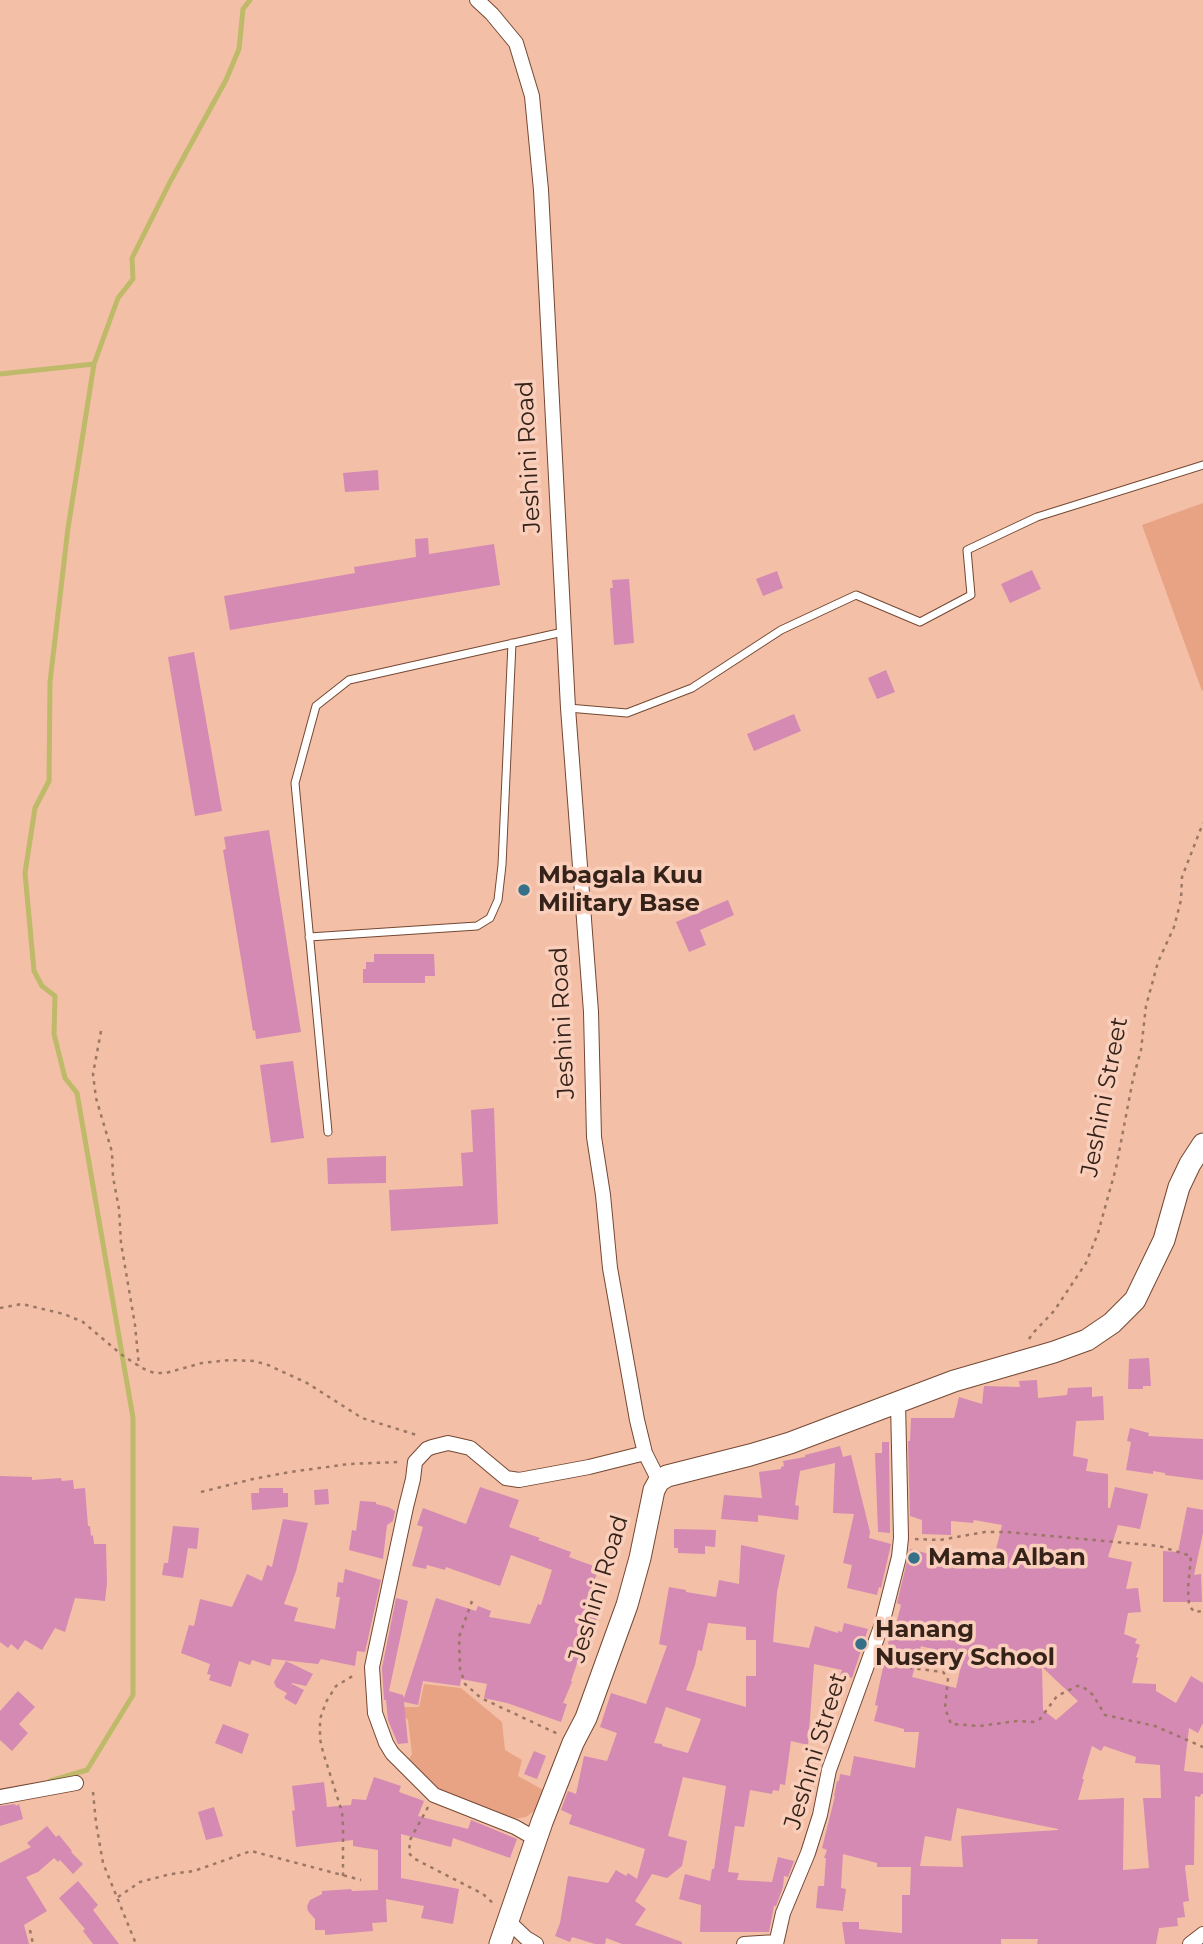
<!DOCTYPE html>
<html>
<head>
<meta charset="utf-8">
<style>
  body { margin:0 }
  canvas { display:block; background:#f3bfa6 }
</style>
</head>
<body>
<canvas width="1203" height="1944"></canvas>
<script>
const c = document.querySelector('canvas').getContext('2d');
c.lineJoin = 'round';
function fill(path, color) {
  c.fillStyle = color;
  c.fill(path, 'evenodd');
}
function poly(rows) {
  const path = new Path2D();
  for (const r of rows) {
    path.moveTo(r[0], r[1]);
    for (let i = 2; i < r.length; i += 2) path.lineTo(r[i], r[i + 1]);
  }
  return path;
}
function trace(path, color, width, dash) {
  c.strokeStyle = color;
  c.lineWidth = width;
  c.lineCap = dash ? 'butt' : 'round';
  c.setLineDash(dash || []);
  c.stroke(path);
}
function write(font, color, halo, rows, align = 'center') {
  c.font = font + ' Montserrat,sans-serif';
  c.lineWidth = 7;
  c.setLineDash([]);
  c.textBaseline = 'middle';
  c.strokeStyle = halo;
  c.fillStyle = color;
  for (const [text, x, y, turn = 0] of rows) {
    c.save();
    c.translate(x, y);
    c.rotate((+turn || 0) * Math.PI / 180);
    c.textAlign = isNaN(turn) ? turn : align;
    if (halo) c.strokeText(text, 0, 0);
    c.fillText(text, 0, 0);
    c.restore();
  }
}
const green = poly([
  [1203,503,1203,690,1202,691,1142,525],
  [424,1684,461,1688,502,1722,505,1750,522,1760,518,1776,545,1791,537,1809,526,1817,505,1820,444,1799,407,1762,412,1754,408,1720,404,1716,404,1707,419,1707]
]);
const stream = poly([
  [0,374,94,364],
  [50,1781,87,1770,133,1695,133,1418,77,1093,65,1078,54,1034,55,996,42,986,34,971,25,873,35,808,49,781,50,682,68,528,94,364,118,298,133,279,132,258,170,182,226,80,239,49,243,9,250,0]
]);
const building = poly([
  [378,470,379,490,345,492,343,473],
  [428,538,429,554,494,544,500,585,230,630,224,596,355,573,354,567,416,557,415,539],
  [1032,570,1041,589,1010,603,1001,584],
  [777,571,783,588,763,596,756,579],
  [629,579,634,643,614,645,610,588,613,588,612,580],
  [194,652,222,811,195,816,168,657],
  [886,670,895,692,877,699,868,678],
  [794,714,801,731,754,751,747,734],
  [269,830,301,1032,256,1039,255,1030,253,1031,223,850,226,849,224,837],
  [728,900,734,915,700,930,706,945,689,952,676,922],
  [374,954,434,954,435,976,425,976,425,983,363,983,363,969,366,969,366,962,374,962],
  [293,1061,304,1138,271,1143,260,1065],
  [494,1108,498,1224,391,1231,389,1190,463,1186,461,1153,473,1152,471,1110],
  [386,1156,386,1183,328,1184,327,1158],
  [1149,1358,1151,1386,1143,1386,1143,1389,1128,1389,1129,1359],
  [1037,1380,1038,1398,1067,1395,1068,1388,1092,1387,1092,1397,1103,1396,1104,1420,1076,1421,1073,1456,1088,1459,1086,1471,1108,1474,1108,1508,1110,1508,1115,1487,1148,1494,1140,1529,1118,1525,1108,1557,1132,1562,1126,1589,1138,1588,1141,1612,1128,1613,1124,1634,1137,1639,1135,1643,1140,1645,1136,1657,1138,1658,1132,1683,1156,1684,1156,1691,1176,1703,1191,1676,1203,1683,1203,1723,1198,1733,1189,1728,1184,1771,1203,1773,1203,1794,1201,1794,1200,1797,1195,1796,1194,1865,1186,1865,1185,1867,1189,1901,1183,1902,1185,1917,1177,1918,1178,1926,1159,1928,1156,1944,1037,1944,1038,1939,1001,1939,1001,1944,845,1944,842,1922,859,1922,859,1929,902,1933,902,1895,910,1895,911,1867,877,1867,877,1863,843,1854,841,1888,846,1889,843,1911,816,1908,818,1886,824,1886,826,1858,824,1858,827,1850,822,1848,835,1796,834,1796,837,1781,839,1781,840,1774,850,1776,854,1756,915,1768,919,1732,904,1732,904,1729,874,1721,878,1706,875,1705,890,1635,893,1636,901,1605,897,1603,910,1549,987,1569,989,1565,992,1566,1002,1525,974,1520,973,1523,951,1521,951,1535,922,1534,922,1520,910,1516,908,1441,910,1441,911,1418,954,1418,959,1397,982,1404,984,1386,1020,1387,1019,1381],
  [921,1646,947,1653,946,1657,962,1661,956,1688,912,1677],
  [1042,1667,1078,1701,1056,1720,1043,1710],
  [1092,1746,1101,1751,1104,1746,1136,1757,1135,1763,1160,1765,1161,1798,1143,1798,1149,1868,1123,1870,1124,1798,1078,1800,1084,1779,1082,1779],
  [957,1808,1058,1829,1058,1830,961,1836,963,1867,920,1866,925,1836,951,1841],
  [1130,1428,1149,1433,1148,1436,1203,1439,1203,1480,1165,1475,1165,1473,1153,1471,1153,1474,1126,1470,1131,1442,1127,1441],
  [882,1442,889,1442,890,1533,878,1532,875,1453,882,1453],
  [840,1446,843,1457,851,1455,870,1532,869,1538,891,1544,881,1588,879,1587,877,1595,847,1588,852,1565,843,1563,854,1514,833,1513,835,1463,800,1471,795,1505,799,1506,798,1520,758,1515,758,1522,721,1519,724,1495,762,1498,759,1472,781,1469,781,1467,784,1466,783,1461,805,1457,805,1455],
  [0,1476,32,1477,32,1480,61,1478,62,1481,73,1480,74,1489,85,1488,88,1526,90,1526,91,1536,93,1535,94,1544,106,1544,107,1583,105,1601,75,1598,65,1632,55,1628,42,1650,25,1640,18,1650,11,1644,8,1648,0,1642],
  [480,1487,519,1500,509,1527,540,1538,538,1540,571,1552,569,1557,599,1568,586,1603,600,1608,592,1636,587,1634,571,1681,572,1682,563,1703,567,1704,561,1722,507,1703,484,1698,487,1684,461,1679,460,1686,423,1681,418,1705,404,1702,408,1743,398,1744,388,1720,386,1700,384,1700,382,1668,396,1598,408,1601,389,1691,403,1695,404,1698,436,1598,476,1611,478,1606,491,1611,489,1617,530,1624,538,1604,541,1605,552,1570,511,1555,500,1586,446,1567,445,1570,427,1565,426,1569,412,1566,423,1527,417,1525,423,1508,466,1524],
  [259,1488,283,1488,283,1493,288,1493,288,1507,252,1510,251,1493,259,1493],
  [328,1489,329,1504,315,1505,314,1490],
  [360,1501,376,1502,376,1504,388,1507,395,1511,393,1521,387,1525,383,1559,349,1550,352,1530,356,1531],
  [1187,1507,1203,1510,1203,1533,1194,1575,1201,1574,1202,1602,1163,1602,1163,1551,1178,1552],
  [283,1519,308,1523,296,1571,284,1604,298,1608,294,1621,335,1629,340,1597,336,1597,338,1582,343,1583,345,1569,381,1580,365,1652,357,1651,355,1666,321,1659,318,1664,272,1659,270,1666,252,1660,250,1665,239,1661,231,1687,209,1680,211,1675,207,1674,210,1664,181,1653,189,1625,194,1626,200,1599,232,1607,247,1574,262,1581,267,1565,272,1567],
  [173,1526,199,1528,197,1549,188,1548,183,1578,162,1575,164,1563,168,1563],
  [674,1529,716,1530,715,1547,705,1546,705,1554,678,1553,678,1548,674,1548],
  [741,1545,785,1555,777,1592,773,1642,809,1648,815,1626,838,1633,838,1631,842,1632,844,1623,868,1629,852,1678,840,1675,842,1670,814,1664,808,1745,791,1741,785,1785,780,1784,779,1791,773,1790,772,1794,750,1790,744,1827,735,1826,728,1872,739,1873,737,1880,772,1882,778,1857,794,1861,788,1877,784,1876,783,1887,776,1906,774,1906,769,1932,700,1932,701,1905,679,1899,685,1874,710,1881,712,1869,714,1869,726,1786,683,1777,668,1836,687,1841,682,1866,667,1878,652,1874,635,1901,646,1909,635,1925,682,1942,682,1944,622,1944,606,1938,605,1944,595,1944,572,1937,570,1942,555,1936,560,1923,568,1876,608,1883,616,1870,626,1876,628,1873,637,1879,645,1849,569,1824,572,1815,561,1810,568,1791,576,1794,584,1756,607,1761,617,1733,600,1727,611,1693,646,1704,667,1646,659,1644,669,1587,686,1590,686,1592,716,1597,719,1580,739,1584],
  [708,1623,746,1627,746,1640,756,1640,756,1676,746,1676,746,1707,686,1690,695,1665,698,1650,702,1651],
  [666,1707,701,1719,688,1753,662,1746,662,1744,654,1743],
  [286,1661,313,1674,306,1686,292,1683,290,1688,292,1684,304,1690,296,1705,284,1698,287,1693,276,1687,274,1682],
  [18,1691,35,1707,19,1724,28,1733,12,1751,0,1740,0,1711],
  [223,1724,249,1734,242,1754,215,1743],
  [534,1751,546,1756,537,1779,524,1774],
  [374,1777,401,1786,399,1792,424,1801,418,1816,468,1829,471,1820,517,1839,510,1858,453,1838,451,1847,401,1834,401,1878,459,1889,453,1924,421,1918,424,1906,386,1899,387,1922,372,1923,373,1931,325,1935,325,1930,315,1930,315,1919,308,1911,307,1906,310,1900,322,1894,322,1891,351,1889,352,1891,378,1890,378,1850,353,1846,353,1840,296,1847,292,1811,295,1810,292,1786,324,1782,327,1807,351,1805,352,1799,366,1800],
  [15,1804,16,1806,19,1804,23,1819,0,1826,0,1806],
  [214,1807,223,1836,206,1840,198,1812],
  [47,1826,56,1837,59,1835,72,1851,71,1852,83,1864,73,1874,60,1860,58,1862,54,1858,38,1872,26,1877,47,1911,24,1925,29,1944,0,1944,0,1863,31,1847,27,1843],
  [78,1881,98,1905,93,1910,119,1944,93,1944,83,1931,85,1929,59,1898]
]);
const path = poly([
  [101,1031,93,1074,96,1098,112,1152,113,1177,119,1209,121,1243,135,1325,139,1366],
  [0,1308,22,1304,64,1314,83,1322,122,1355,142,1368,154,1373,166,1373,202,1363,230,1360,254,1361,268,1365,307,1383,362,1418,420,1436],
  [1029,1339,1033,1333,1054,1311,1086,1263,1098,1233,1116,1168,1133,1079,1141,1050,1146,1006,1158,962,1174,927,1181,900,1182,877,1203,823],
  [201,1492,253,1479,290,1472,349,1464,398,1462],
  [915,1539,940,1540,985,1532,1007,1532,1159,1546,1191,1556,1188,1588,1189,1605,1194,1612,1203,1611],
  [472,1601,459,1637,460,1669,465,1684,481,1698,558,1734],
  [884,1662,894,1666,943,1672,948,1678,945,1708,951,1724,980,1726,1017,1721,1033,1722,1040,1719,1057,1696,1077,1686,1082,1686,1093,1695,1105,1715,1155,1726,1203,1747],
  [93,1792,96,1823,103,1863,136,1944],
  [428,1807,410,1840,409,1853,413,1858,483,1894,494,1904],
  [343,1876,343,1826,342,1812,323,1752,320,1739,320,1719,326,1702,336,1686,356,1674],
  [118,1897,140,1882,171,1874,194,1871,251,1851,361,1880],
  [30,1930,33,1944]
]);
const lane = poly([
  [568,708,627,713,692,688,781,630,856,595,920,622,971,595,967,550,1037,517,1203,465],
  [309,937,477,926,490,918,498,900,502,865,512,643],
  [328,1132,295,783,316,706,349,680,563,632]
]);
const street = poly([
  [477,0,492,14,516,43,532,96,541,190,568,708,591,1012,594,1137,603,1195,610,1268,637,1420,645,1453,659,1481],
  [0,1797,76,1783],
  [536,1839,515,1827,434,1795,392,1753,386,1743,375,1713,372,1667,406,1507,413,1479,415,1462,427,1449,432,1447,448,1443,457,1445,470,1448,506,1478,519,1480,589,1467,645,1453],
  [507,1920,526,1938,536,1944],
  [744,1944,776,1942],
  [776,1944,783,1913,808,1853,820,1815,829,1770,882,1624,899,1557,901,1538,898,1402],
  [1190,1944,1203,1934]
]);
const secondary = poly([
  [500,1944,542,1822,573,1743,586,1718,627,1605,640,1558,654,1490,659,1481,667,1476,750,1455,790,1443,954,1381,1054,1352,1087,1340,1112,1323,1135,1300,1164,1240,1179,1187,1190,1164,1203,1144]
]);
const markers = [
  [524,890,7,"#347188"],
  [914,1558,7,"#347188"],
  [861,1644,7,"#347188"]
];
const streetNames = [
  ["Jeshini Road",529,457,-93],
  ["Jeshini Road",563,1023,-93],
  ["Jeshini Street",1105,1097,-79],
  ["Jeshini Road",599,1589,-73],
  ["Jeshini Street",816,1751,-73]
];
const poiNames = [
  ["Mbagala Kuu",538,876],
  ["Military Base",538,904],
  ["Mama Alban",928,1558],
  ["Hanang",875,1630],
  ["Nusery School",875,1658]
];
fill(green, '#e7a384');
trace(stream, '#beba69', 5);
fill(building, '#d48ab3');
trace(lane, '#754833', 9);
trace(street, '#754833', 16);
trace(secondary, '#754833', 23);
trace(path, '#9c7765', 2.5, [3.5, 5]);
trace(lane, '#fff', 7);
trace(street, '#fff', 14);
trace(secondary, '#fff', 21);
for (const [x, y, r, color] of markers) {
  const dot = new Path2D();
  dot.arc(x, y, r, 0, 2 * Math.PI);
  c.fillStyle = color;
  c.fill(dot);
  trace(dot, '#f9cebb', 2.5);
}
write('24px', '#352219', '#f9cebb', streetNames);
write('bold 24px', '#352219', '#f9cebb', poiNames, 'left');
</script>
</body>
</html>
